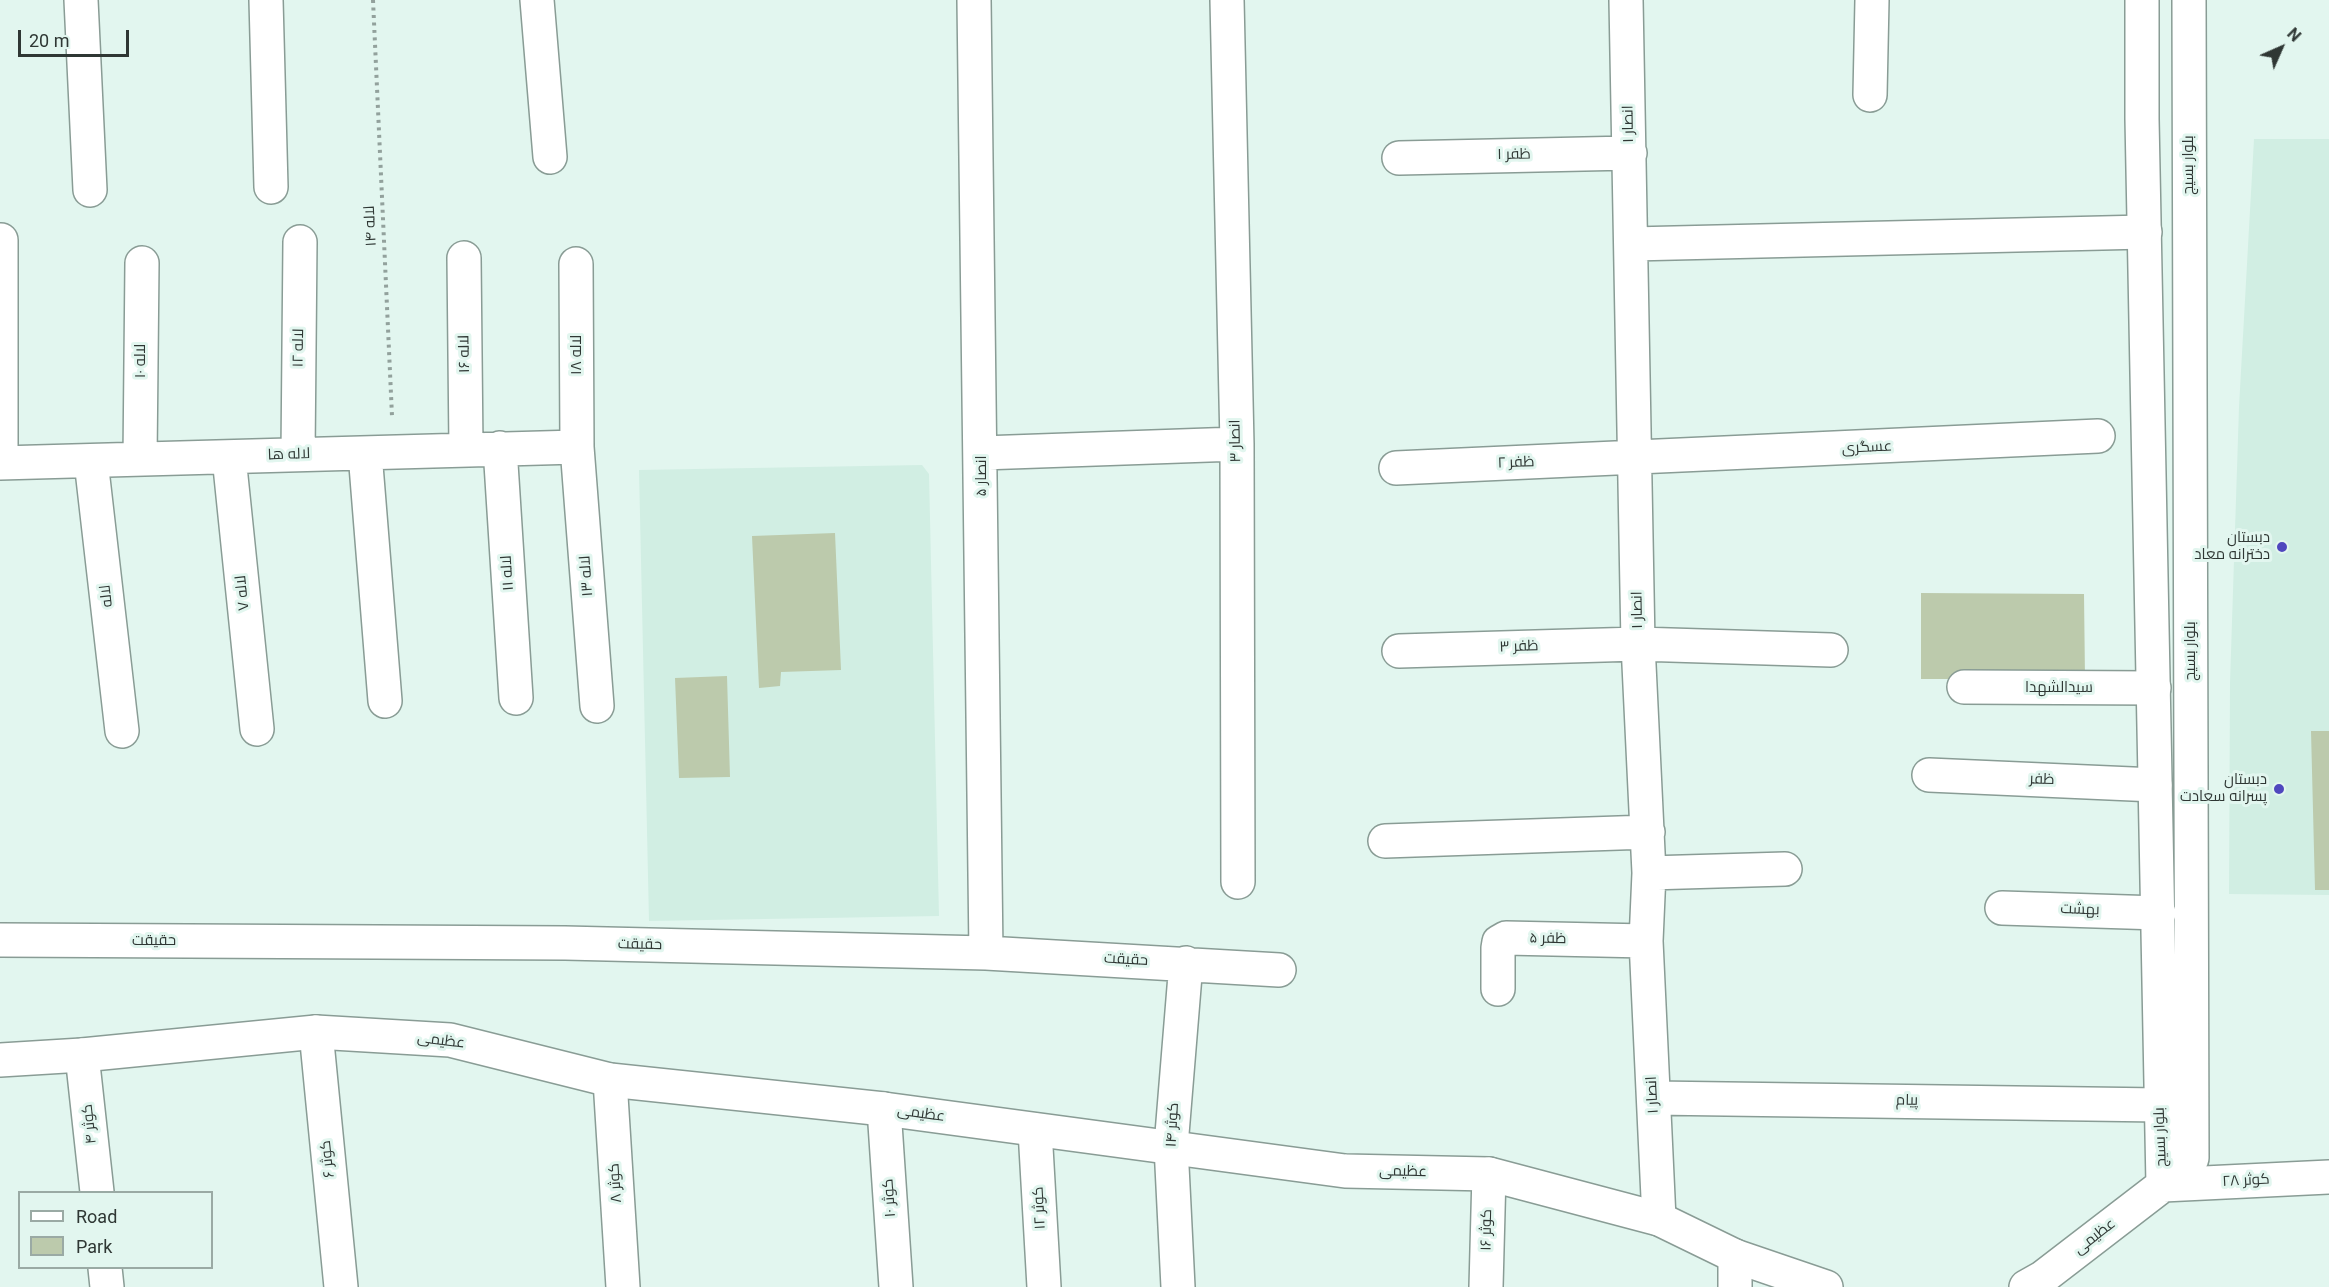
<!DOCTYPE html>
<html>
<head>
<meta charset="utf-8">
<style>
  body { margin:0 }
  #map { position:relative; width:2329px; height:1287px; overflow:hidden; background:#e2f6ef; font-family:Roboto,sans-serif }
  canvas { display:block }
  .legend { position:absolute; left:18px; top:1191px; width:195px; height:78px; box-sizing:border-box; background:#e2f6ef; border:2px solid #9aaaa4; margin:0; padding:8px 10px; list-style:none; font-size:18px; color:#2f3734 }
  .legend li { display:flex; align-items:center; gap:12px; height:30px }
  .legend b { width:30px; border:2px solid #9aaaa4 }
  .north { position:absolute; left:2251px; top:18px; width:60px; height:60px; -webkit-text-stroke:4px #e2f6ef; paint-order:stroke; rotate:45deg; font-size:16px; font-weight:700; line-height:24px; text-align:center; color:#2f3734 }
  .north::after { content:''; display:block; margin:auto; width:21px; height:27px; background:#2f3734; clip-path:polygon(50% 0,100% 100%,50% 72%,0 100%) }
  .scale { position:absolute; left:18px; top:30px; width:111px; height:27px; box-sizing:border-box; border:3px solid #2f3734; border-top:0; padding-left:8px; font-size:18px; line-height:21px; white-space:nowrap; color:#2f3734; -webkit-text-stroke:4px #e2f6ef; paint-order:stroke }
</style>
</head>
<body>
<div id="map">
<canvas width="2329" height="1287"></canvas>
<ul class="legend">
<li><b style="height:8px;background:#fff"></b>Road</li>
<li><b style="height:16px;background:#bccaac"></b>Park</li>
</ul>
<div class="north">N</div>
<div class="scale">20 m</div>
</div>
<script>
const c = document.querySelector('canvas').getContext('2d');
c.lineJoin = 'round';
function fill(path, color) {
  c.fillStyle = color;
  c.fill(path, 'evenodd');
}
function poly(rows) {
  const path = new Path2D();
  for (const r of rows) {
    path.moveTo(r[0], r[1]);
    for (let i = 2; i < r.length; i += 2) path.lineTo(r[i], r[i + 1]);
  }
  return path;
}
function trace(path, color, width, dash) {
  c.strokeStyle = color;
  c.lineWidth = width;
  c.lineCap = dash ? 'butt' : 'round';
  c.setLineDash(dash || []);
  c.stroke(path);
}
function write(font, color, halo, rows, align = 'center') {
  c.font = font + ' Roboto,Cairo,sans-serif';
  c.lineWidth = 6;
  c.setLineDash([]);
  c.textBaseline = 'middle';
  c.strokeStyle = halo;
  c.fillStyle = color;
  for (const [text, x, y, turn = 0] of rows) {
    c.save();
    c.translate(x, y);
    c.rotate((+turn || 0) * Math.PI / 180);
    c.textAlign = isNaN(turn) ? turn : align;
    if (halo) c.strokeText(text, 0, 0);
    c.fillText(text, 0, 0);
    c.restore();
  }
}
const built = poly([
  [2254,139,2329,139,2329,895,2229,894,2230,683,2239,407],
  [922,465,929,474,939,916,649,921,639,470]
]);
const green = poly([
  [835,533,841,670,781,672,780,686,759,688,752,536],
  [1921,593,2084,594,2085,679,1921,679],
  [727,676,730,777,679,778,675,678],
  [2311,731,2329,731,2329,890,2315,890]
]);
const path = poly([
  [373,0,392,416]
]);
const minor = poly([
  [81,0,90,190],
  [266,0,271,187],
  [537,0,550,157],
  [974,0,986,953],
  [1227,0,1237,444,1238,882],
  [1626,0,1638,644,1649,873,1646,941,1659,1219],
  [1870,95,1872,0],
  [1399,158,1630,153],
  [1,240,1,463],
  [1632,244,2145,232],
  [464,258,466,449],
  [576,264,577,447,597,706],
  [500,448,516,698],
  [365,453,385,701],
  [982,453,1237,444],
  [298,454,300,242],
  [229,457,257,729],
  [140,459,142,263],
  [91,461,122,731],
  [0,463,577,447],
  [1396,468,2098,436],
  [1399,651,1638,644,1831,650],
  [1964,687,2154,688],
  [1929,775,2155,785],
  [1385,841,1648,832],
  [1649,873,1785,869],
  [2002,908,2159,913],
  [0,940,565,943,986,953,1279,970],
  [1498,989,1498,948,1499,942,1506,938,1646,941],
  [316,1032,341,1287],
  [82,1055,97,1192],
  [610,1080,623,1287],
  [1654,1098,2160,1105],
  [884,1109,896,1287],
  [1035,1130,1044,1287],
  [1735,1256,1735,1287],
  [105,1268,107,1287],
  [1178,1287,1171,1146,1186,963],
  [1486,1287,1489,1174]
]);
const tertiary = poly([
  [2142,0,2142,119,2163,1185],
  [0,1060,82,1055,316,1032,450,1040,610,1080,884,1109,1345,1171,1489,1174,1659,1219,1735,1256,1826,1287],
  [2163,1185,2329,1177],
  [2026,1287,2042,1278,2163,1185,2192,1158,2189,0]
]);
const markers = [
  [2282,547,6,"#4f47be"],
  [2279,789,6,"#4f47be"]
];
const streetNames = [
  ["انصار ۱",1629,124,-91],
  ["ظفر ۱",1514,155,-1],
  ["بلوار بسیج",2189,165,-90],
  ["لاله ۱۴",371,226,-93],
  ["لاله ۱۲",299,348,-89],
  ["لاله ۱۶",465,354,-91],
  ["لاله ۱۸",577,355,-90],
  ["لاله ۱۰",141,361,-90],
  ["انصار ۳",1236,441,-91],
  ["عسگری",1867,448,-3],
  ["لاله ها",289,455,-2],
  ["ظفر ۲",1516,463,-2],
  ["انصار ۵",982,476,-90],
  ["لاله ۱۱",508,573,-94],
  ["لاله ۱۳",587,576,-94],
  ["لاله ۷",243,593,-96],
  ["لاله",107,596,-97],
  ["انصار ۱",1638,610,-91],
  ["ظفر ۳",1519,647,-2],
  ["بلوار بسیج",2191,651,-90],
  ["سیدالشهدا",2059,688],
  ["ظفر",2042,780,2],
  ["بهشت",2080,910,2],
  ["ظفر ۵",1548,939,1],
  ["حقیقت",154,941],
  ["حقیقت",640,945,1],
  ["حقیقت",1126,960,3],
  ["عظیمی",441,1041,7],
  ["انصار ۱",1653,1095,-93],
  ["پیام",1907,1101,1],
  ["عظیمی",921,1114,8],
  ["کوثر ۴",90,1124,-96],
  ["کوثر ۱۴",1173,1125,-87],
  ["بلوار بسیج",2161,1137,-92],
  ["کوثر ۶",328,1159,-96],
  ["عظیمی",1403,1172,1],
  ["کوثر ۲۸",2246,1181,-3],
  ["کوثر ۸",616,1183,-94],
  ["کوثر ۱۰",890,1198,-94],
  ["کوثر ۱۲",1040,1208,-93],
  ["کوثر ۱۶",1487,1230,-89],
  ["عظیمی",2095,1237,-38]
];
const poiNames = [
  ["دبستان",2270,538],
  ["دخترانه معاد",2270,555],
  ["دبستان",2267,780],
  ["پسرانه سعادت",2267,797]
];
fill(built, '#d1eee3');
fill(green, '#bccaac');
trace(minor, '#899c95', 36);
trace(tertiary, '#899c95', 36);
trace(path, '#92a19c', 4, [3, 4.5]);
trace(minor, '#fff', 33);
trace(tertiary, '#fff', 33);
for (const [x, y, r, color] of markers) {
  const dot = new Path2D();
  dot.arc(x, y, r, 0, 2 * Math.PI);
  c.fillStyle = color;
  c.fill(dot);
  trace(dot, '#e2f6ef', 2);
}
write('15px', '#2f3734', '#e2f6ef', streetNames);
write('15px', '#2f3734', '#e2f6ef', poiNames, 'right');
</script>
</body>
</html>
